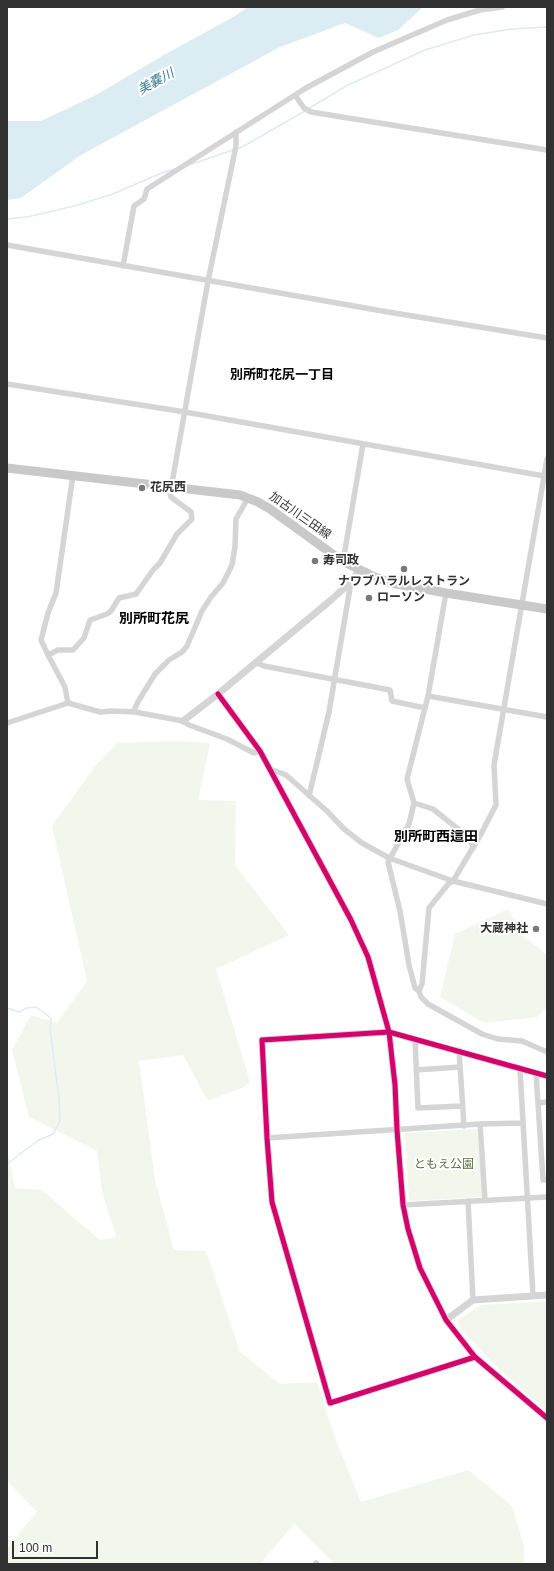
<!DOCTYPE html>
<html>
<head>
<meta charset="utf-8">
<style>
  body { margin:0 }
  #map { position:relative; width:554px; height:1571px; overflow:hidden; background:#fff; font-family:Helvetica,sans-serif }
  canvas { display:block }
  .frame { position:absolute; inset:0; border:8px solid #313131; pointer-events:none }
  .scale { position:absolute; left:12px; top:1541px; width:86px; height:18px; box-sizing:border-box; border:2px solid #313131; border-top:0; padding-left:5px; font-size:12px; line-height:14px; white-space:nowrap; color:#313131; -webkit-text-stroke:3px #fff; paint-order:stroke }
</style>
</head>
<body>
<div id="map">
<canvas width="554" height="1571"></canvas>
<div class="frame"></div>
<div class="scale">100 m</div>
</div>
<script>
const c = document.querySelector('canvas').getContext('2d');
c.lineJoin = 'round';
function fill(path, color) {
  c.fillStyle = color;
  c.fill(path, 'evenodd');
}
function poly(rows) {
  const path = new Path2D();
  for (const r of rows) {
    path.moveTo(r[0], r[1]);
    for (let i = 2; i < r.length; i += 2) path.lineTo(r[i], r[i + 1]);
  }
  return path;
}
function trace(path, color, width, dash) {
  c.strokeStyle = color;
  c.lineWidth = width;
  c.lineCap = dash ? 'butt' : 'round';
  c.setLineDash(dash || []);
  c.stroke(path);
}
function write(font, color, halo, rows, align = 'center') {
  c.font = font + ' Helvetica,"Noto Sans JP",sans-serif';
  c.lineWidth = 4;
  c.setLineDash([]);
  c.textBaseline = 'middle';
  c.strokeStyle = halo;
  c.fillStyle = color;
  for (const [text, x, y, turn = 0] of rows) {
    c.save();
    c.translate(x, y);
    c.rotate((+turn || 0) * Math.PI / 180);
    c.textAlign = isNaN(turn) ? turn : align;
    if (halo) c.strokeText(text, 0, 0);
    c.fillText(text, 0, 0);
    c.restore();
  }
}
const green = poly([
  [177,741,210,743,198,800,236,801,235,865,289,935,216,969,250,1082,244,1087,208,1101,183,1055,139,1061,155,1180,174,1250,206,1251,240,1352,280,1384,317,1382,335,1438,361,1502,468,1470,512,1506,524,1546,524,1564,334,1564,294,1524,260,1564,7,1564,7,1548,37,1512,7,1481,7,1149,15,1188,42,1190,100,1240,116,1237,102,1191,97,1151,29,1117,12,1050,31,1015,57,1023,87,981,52,826,95,766,117,743],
  [508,909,522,935,547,955,547,1007,537,1017,484,1023,440,997,455,934],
  [477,1129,483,1197,409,1201,405,1133],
  [547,1301,547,1412,494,1364,458,1325,458,1320,481,1305]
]);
const water = poly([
  [248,7,423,7,398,30,379,38,345,23,280,47,81,155,21,198,7,200,7,121,41,121,96,95,162,56,235,16]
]);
const stream = poly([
  [308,109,348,85,425,50,474,35,512,29,547,27],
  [237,149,244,146,305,111],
  [189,165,233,150],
  [7,219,27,217,74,206,113,194,159,174,174,169],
  [7,1008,19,1012,27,1008,36,1007,51,1018,50,1029,59,1099,60,1121,53,1134,37,1141,7,1164]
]);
const minor = poly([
  [295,95,304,108,311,112,547,150],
  [7,245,388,312,547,338],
  [123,266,134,206,144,199,147,189,306,88,373,52,447,20,480,10,502,7],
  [7,384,185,412,544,476],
  [547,459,494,765,496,805,481,834,453,881,449,883,429,908,422,984,419,991,421,997,428,1004,482,1034,498,1039,522,1041,547,1052],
  [342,561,344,556,363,444],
  [48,655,41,640,48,613,56,593,73,475],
  [255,662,264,666,390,690,392,701,425,708],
  [428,696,547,717],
  [68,703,65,687,48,655,58,650,73,650,84,638,90,620,107,614,111,611,119,598,136,594,153,570,160,563,177,534,192,519,191,512,171,497,170,494,208,281,236,146,236,132],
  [135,712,135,708,139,700,155,674,169,660,182,652,187,646,202,611,211,597,223,583,232,565,235,547,236,519,248,498],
  [7,723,68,703,100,712,112,711,135,712,183,721,189,725,227,739,254,753,260,751],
  [270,769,286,775,327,811,344,829,362,843,389,858,453,881,547,904],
  [309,796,329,712,351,582],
  [414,803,433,809,468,837,474,847],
  [419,991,415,988,409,965,400,911,388,862,409,824,414,803,407,779,428,696,446,593],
  [415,1039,418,1108,462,1106],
  [459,1050,464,1126],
  [520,1069,533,1296],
  [416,1070,460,1067],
  [536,1073,543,1180,547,1180],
  [538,1103,547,1102],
  [480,1124,485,1200],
  [267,1138,480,1124,523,1123],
  [468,1201,473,1300],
  [403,1205,547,1197],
  [316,1563,317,1564]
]);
const tertiary = poly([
  [218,694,260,751,351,920,368,957,389,1032,395,1085,397,1130,403,1205,408,1229,420,1268,446,1320,475,1357,547,1418],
  [183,721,218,694,331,600,351,582,359,570],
  [446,1320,473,1300,547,1295],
  [475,1357,330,1403,272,1202,267,1138,262,1040,389,1032,547,1076]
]);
const primary = poly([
  [7,468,240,495,258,502,270,509,342,561,375,577,391,583,446,593,547,609]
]);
const cycleway = poly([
  [218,694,260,751,351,920,368,957,389,1032,395,1085,397,1130,403,1205,408,1229,420,1268,446,1320,475,1357,547,1418],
  [475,1357,330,1403,272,1202,267,1138,262,1040,389,1032,547,1076]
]);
const markers = [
  [142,488,4,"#797979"],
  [315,561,4,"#797979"],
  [404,569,4,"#797979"],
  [369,598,4,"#797979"],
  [536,929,4,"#797979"]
];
const poiNames = [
  ["花尻西",150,488],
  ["寿司政",323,561],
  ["ナワブハラルレストラン",404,582,"center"],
  ["ローソン",377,598],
  ["大蔵神社",528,929,"right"]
];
const streetNames = [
  ["加古川三田線",300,516,35]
];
const parkNames = [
  ["ともえ公園",444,1165]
];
const waterNames = [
  ["美嚢川",156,82,-29]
];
const neighbourhoodNames = [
  ["別所町花尻一丁目",282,375]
];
const quarterNames = [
  ["別所町花尻",154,619],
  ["別所町西這田",436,837]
];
fill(green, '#f3f6ed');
fill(water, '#dbedf3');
trace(stream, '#dbedf3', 1.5);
trace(minor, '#d5d5d5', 5.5);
trace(tertiary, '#d5d5d5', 7);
trace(primary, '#c9c9c9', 9);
trace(cycleway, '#d6006c', 5);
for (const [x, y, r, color] of markers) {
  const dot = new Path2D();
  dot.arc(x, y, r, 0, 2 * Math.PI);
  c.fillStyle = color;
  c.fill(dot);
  trace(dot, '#fff', 1.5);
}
write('bold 12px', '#313131', '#fff', poiNames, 'left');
write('12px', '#313131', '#fff', streetNames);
write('12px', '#5b703c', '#fff', parkNames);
write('italic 13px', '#387a91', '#fff', waterNames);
write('bold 13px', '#000', '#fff', neighbourhoodNames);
write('bold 14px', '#000', '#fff', quarterNames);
</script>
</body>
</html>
